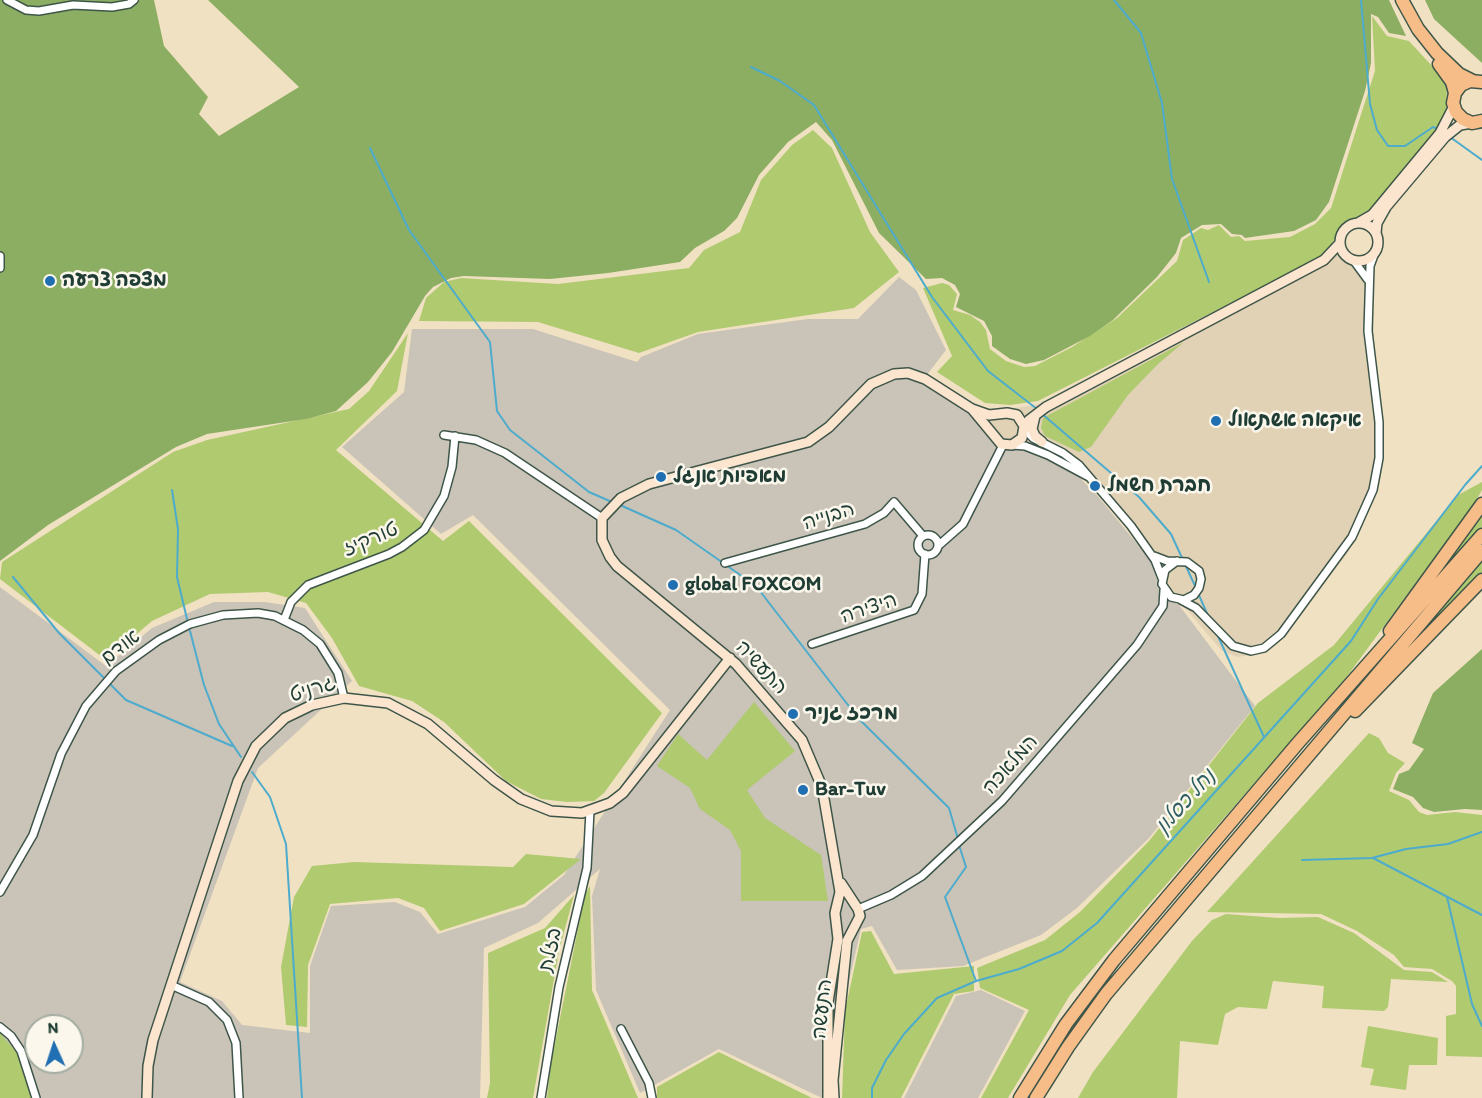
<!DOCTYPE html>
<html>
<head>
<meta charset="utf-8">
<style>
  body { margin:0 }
  #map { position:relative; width:1482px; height:1098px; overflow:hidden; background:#f1e1c3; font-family:Itim,sans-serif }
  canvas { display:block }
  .north { position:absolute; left:24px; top:1014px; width:60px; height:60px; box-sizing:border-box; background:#fbf7ec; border:2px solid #a3ada2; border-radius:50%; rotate:357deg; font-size:16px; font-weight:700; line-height:24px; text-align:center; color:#1f3d34 }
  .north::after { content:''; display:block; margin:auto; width:21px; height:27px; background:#1f6fb2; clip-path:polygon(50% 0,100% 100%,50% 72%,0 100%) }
</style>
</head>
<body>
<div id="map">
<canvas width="1482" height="1098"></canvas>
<div class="north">N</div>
</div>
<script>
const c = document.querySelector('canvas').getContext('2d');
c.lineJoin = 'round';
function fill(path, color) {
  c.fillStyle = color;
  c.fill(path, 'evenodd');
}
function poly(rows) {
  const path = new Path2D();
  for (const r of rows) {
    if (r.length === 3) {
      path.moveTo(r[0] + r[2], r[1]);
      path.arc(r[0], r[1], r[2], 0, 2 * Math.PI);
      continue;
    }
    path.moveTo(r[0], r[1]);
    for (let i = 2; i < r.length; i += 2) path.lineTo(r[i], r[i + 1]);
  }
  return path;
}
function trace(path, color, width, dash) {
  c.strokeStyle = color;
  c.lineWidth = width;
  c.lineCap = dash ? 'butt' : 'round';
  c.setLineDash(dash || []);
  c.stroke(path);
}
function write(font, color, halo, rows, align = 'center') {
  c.font = font + ' Itim,"Playpen Sans Hebrew",sans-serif';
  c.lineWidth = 5;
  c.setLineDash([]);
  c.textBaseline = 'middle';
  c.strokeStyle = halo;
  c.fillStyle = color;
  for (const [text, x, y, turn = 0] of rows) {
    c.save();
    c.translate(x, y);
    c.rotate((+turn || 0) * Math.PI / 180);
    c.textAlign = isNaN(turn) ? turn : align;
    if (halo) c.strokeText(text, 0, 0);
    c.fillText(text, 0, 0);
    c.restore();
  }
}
const built = poly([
  [1339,255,1350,255,1365,266,1372,285,1375,368,1384,435,1377,492,1347,554,1278,644,1266,653,1237,657,1221,650,1182,604,1162,593,1154,561,1128,526,1080,475,1049,457,1019,446,1001,445,988,428,990,419,1003,410,1041,404,1321,258]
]);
const industrial = poly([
  [899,277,916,290,946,350,923,380,981,423,997,446,1019,449,1048,457,1073,471,1096,494,1152,562,1162,596,1179,605,1255,706,1149,838,1077,908,1041,935,963,966,897,970,872,926,861,929,822,1098,719,1049,640,1093,596,990,592,896,600,869,538,923,484,948,480,1098,0,1098,0,587,106,666,152,628,214,602,265,602,305,608,352,681,258,768,180,982,222,1001,242,1025,310,1033,310,966,331,906,395,902,420,912,438,934,525,907,564,875,670,710,473,515,441,534,342,447,404,392,412,329,533,329,637,362,641,357,698,334,808,319,858,319],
  [36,1026,72,1026,72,1062,36,1062],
  [981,990,1025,1011,978,1098,904,1098,956,996]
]);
const green = poly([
  [1372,16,1387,36,1409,41,1443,78,1447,86,1446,110,1441,123,1365,216,1343,225,1325,255,1038,401,1010,405,985,403,937,372,952,356,923,288,942,283,949,285,957,294,953,310,970,315,980,322,986,330,990,349,1006,361,1024,367,1035,366,1072,347,1117,318,1177,261,1183,240,1201,228,1208,230,1219,225,1231,237,1239,236,1245,241,1290,237,1315,224,1331,208,1375,71],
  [813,130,832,148,870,232,899,272,854,308,698,332,639,353,538,322,419,321,426,298,444,282,461,278,558,284,689,268,704,250,740,232,761,180,792,145],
  [408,333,397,391,336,450,443,541,469,521,662,713,604,793,594,801,567,802,541,799,506,781,444,722,412,701,359,686,332,638,306,603,268,592,210,594,152,621,106,660,0,579,2,562,173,452,207,440,349,409,369,391],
  [1184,342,1158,364,1128,395,1091,447,1079,452,1045,436,1041,428,1043,418],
  [1482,482,1482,490,1474,504,1345,679,1070,995,1008,1098,981,1098,1029,1010,980,988,977,968,1045,940,1080,912,1149,841,1258,703,1334,645,1458,495],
  [1482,511,1482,527,1396,630],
  [1482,562,1482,575,1394,665],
  [754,702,795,751,747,790,765,818,821,855,828,901,741,901,741,851,730,830,700,809,690,788,657,766,678,734,707,760],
  [1369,733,1379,738,1388,753,1405,763,1396,773,1389,791,1409,800,1419,812,1427,815,1455,812,1482,815,1482,1057,1446,1056,1446,1016,1456,1014,1456,986,1452,981,1432,969,1404,967,1394,955,1357,931,1321,914,1207,912],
  [526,854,581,859,524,904,440,931,424,908,398,898,330,904,308,965,307,1027,286,1025,281,967,294,897,312,866,354,862,513,867],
  [590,886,592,990,638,1098,547,1098,551,1063,585,894],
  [574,895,559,951,533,1098,487,1098,490,1083,488,953,545,928],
  [1226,914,1279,918,1318,917,1354,933,1404,970,1432,972,1448,982,1391,979,1388,1007,1384,1011,1322,1008,1324,986,1273,981,1267,1009,1238,1007,1225,1014,1218,1045,1180,1041,1177,1098,1078,1098,1093,1072,1192,941,1212,920],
  [871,931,894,974,974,966,974,991,954,994,901,1098,842,1098,845,1011,862,932],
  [1368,1026,1438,1038,1437,1065,1409,1065,1406,1090,1370,1085,1374,1069,1361,1067],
  [0,1033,17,1053,32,1098,0,1098],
  [719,1052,812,1098,657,1098,657,1087]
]);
const forest = poly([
  [0,0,154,0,164,46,208,97,199,114,219,136,299,87,208,0,1389,0,1406,36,1389,33,1378,17,1371,14,1371,63,1365,91,1329,202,1316,220,1294,231,1245,238,1242,235,1232,234,1221,224,1202,225,1181,238,1176,253,1157,277,1113,320,1090,336,1044,360,1026,364,1010,359,992,346,992,336,984,321,956,307,960,294,955,285,942,278,926,279,879,233,832,140,816,122,788,142,759,175,737,218,724,231,695,248,680,262,608,273,550,279,464,276,451,278,433,287,425,296,392,352,368,382,336,411,306,419,207,434,176,447,48,525,0,561],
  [1425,0,1482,0,1482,63,1434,19],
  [1482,649,1482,810,1465,809,1434,812,1423,808,1413,797,1393,789,1399,774,1409,770,1424,749,1412,743,1433,693]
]);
const stream = poly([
  [1114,0,1141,33,1162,103,1172,179,1209,282],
  [1361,0,1370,104,1377,130,1388,146,1405,146,1433,127,1438,129],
  [751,67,780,81,814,105,932,297,988,371,1037,409],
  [1450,137,1482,160],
  [370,148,409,230,490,342,497,411,510,430,589,492,612,502],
  [1041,413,1139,497,1171,534,1196,588],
  [172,490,178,529,177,577,187,619],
  [620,505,676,530,756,586,858,718,949,808,958,839],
  [13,577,59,633,126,700,232,746],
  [1198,593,1209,618],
  [190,631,204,685,219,724,241,757],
  [1217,634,1264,737],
  [252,772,270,797,286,844,302,1098],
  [959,845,966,867,945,897,976,981],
  [1373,858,1482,915],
  [1302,860,1372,858,1406,849,1448,844,1482,832],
  [1447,897,1472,1004,1482,1026],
  [872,1098,872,1088,886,1060,904,1034,937,998,976,981,1019,969,1062,951,1097,923,1351,641,1378,599,1465,485,1482,466]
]);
const street = poly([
  [7,0,26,10,39,11,73,5,112,7,129,4,134,0],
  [0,256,0,268],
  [1354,261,1368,280],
  [1024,429,1033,438,1063,453,1079,465,1131,526,1155,560,1162,578],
  [444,435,476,440,505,453,602,518],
  [1012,445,1025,446,1048,455,1087,476],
  [928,545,10],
  [938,546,963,524,1003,445],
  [1154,556,1167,561,1187,562,1199,571,1201,579,1199,588,1194,595,1184,600,1171,597,1162,584,1165,570,1177,561],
  [725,563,865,524,884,513,894,502,923,536],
  [1181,600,1196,608,1233,646,1251,651,1264,648,1281,634,1352,537,1373,490,1379,458,1379,422,1368,331,1370,266,1374,255],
  [284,620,291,602,308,585,389,554,402,547,424,530,444,496,452,467,455,436],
  [812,644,914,610,922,594,925,554],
  [0,892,33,835,61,754,86,706,116,671,159,640,190,624,223,615,258,613,275,616,303,630,320,644,338,673,344,698],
  [858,909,891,895,922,876,1002,801,1137,645,1163,606,1164,590],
  [171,985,209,1002,227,1020,236,1043,239,1098],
  [0,1027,11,1036,21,1051,36,1098],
  [621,1029,649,1083,652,1098],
  [541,1098,559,987,587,868,590,811]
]);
const secondary = poly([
  [1359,242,19],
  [1358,223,1372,215,1440,133,1454,106],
  [1376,233,1377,223,1386,207,1445,137,1460,125,1472,123],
  [1035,416,1032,429,1035,436,1042,442],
  [1024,428,1029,420,1046,407,1324,260,1340,243],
  [147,1098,148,1066,153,1040,238,781,256,746,285,718,312,705,344,698,388,703,428,724,494,780,521,799,551,811,582,813,610,803,623,793,730,658],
  [828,1098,828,1002,838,939,835,913,840,892,822,787,802,740,736,664,617,566,610,557,602,540,602,518,621,498,649,484,808,442,829,427,871,384,894,374,908,373,925,379,972,409,1001,444,1012,445,1022,438,1024,426,1017,415,1007,413,989,415,972,409],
  [834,1098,833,1080,847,941,860,916,858,909,841,883]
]);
const highway = poly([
  [1402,0,1418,29,1437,53,1459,74,1473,81],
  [1439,64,1452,82,1455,93],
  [1482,82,1470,81,1461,85,1455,93,1453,103,1456,112,1463,119,1472,123,1482,121],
  [1390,631,1482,504],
  [1355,711,1482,580],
  [1020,1098,1066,1024,1114,960,1298,743,1482,535],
  [1036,1098,1068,1047,1106,994,1482,551]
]);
const markers = [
  [50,281,6,"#1f6fb2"],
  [1216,421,6,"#1f6fb2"],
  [661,477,6,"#1f6fb2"],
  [1095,486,6,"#1f6fb2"],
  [673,585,6,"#1f6fb2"],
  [793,714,6,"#1f6fb2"],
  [803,790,6,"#1f6fb2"]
];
const poiNames = [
  ["מצפה צרעה",62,281],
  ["איקאה אשתאול",1228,421],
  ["מאפיות אנגל",673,477],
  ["חברת חשמל",1107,486],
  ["global FOXCOM",685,585],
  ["מרכז גניר",805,714],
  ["Bar-Tuv",815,790]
];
const streetNames = [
  ["הבנייה",829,517,-17],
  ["טורקיז",371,540,-23],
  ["היצירה",869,609,-18],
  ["אודם",121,648,-38],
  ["התעשיה",761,668,47],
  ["גרניט",313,690,-17],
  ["המלאכה",1011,765,-48],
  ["בזלת",551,950,-77],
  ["התעשה",823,1009,-84]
];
const waterNames = [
  ["נחל כסלון",1186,802,-48]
];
fill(built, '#e2d2b5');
fill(industrial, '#cac3b8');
fill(green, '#b0ca70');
fill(forest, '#8cae62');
trace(stream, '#4dabcc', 2);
trace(street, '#3e5649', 10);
trace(secondary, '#3e5649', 12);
trace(highway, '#3e5649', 15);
trace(street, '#fff', 7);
trace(secondary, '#fce5cf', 9);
trace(highway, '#f7bd88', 12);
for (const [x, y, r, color] of markers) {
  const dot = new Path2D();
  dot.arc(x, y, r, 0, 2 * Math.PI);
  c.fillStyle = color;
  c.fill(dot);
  trace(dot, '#fbf7ec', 2);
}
write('bold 20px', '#1f3d34', '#fbf7ec', poiNames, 'left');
write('20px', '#1f3d34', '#fbf7ec', streetNames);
write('italic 21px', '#2d5e62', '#fbf7ec', waterNames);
</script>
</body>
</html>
